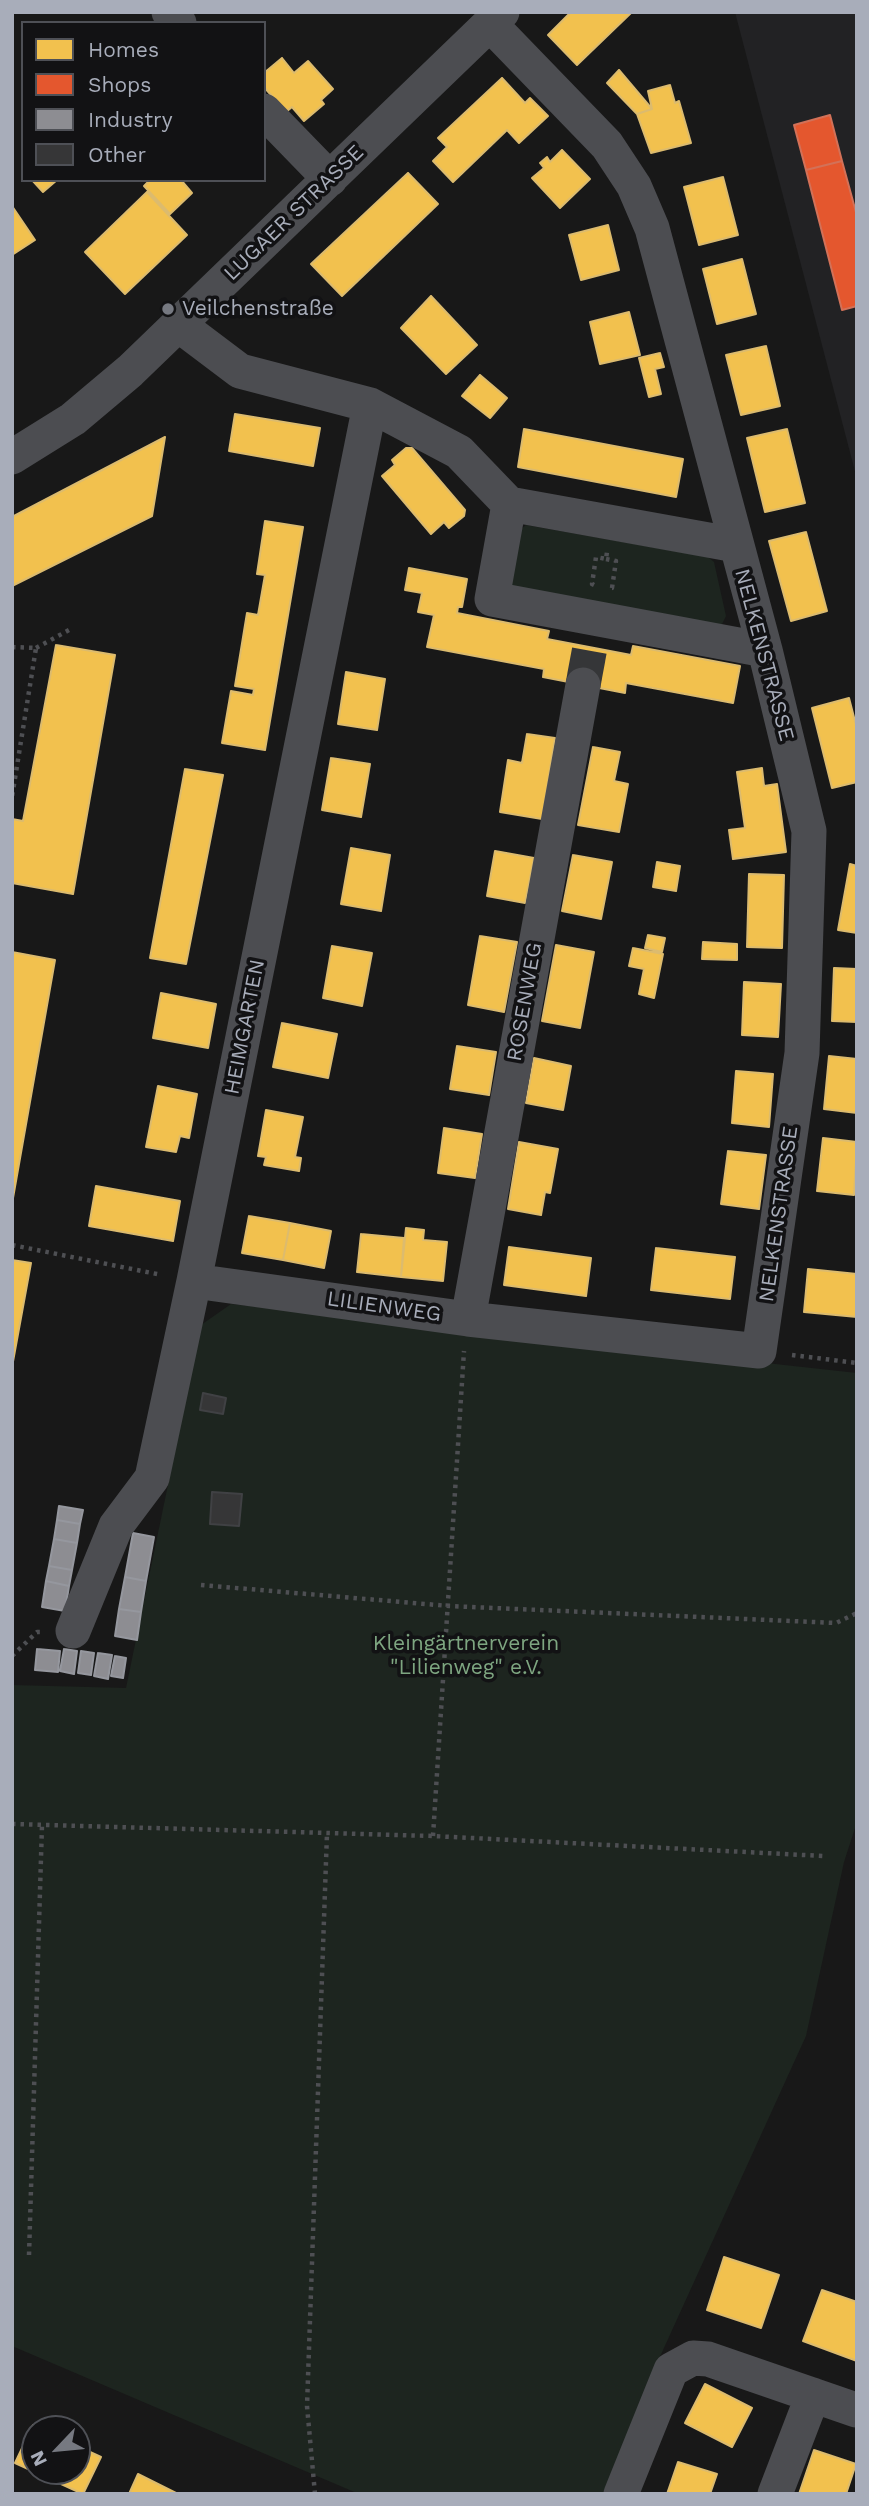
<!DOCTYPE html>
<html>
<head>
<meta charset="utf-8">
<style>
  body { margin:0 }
  #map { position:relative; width:869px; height:2506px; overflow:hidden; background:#181818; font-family:"Work Sans",sans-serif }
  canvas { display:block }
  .frame { position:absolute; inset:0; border:14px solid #a8adba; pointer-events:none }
  .legend { position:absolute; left:21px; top:21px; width:245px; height:161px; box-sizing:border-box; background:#121214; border:2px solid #4e5056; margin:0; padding:9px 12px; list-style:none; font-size:21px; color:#a8adba }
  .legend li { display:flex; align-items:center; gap:14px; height:35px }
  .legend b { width:35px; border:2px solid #4e5056 }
  .north { position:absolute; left:21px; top:2415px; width:70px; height:70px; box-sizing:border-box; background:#121214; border:2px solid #4e5056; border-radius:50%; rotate:244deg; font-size:19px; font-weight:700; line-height:28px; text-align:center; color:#a8adba }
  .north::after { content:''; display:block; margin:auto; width:24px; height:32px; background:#767981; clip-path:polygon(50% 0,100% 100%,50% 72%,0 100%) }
</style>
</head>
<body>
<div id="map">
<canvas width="869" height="2506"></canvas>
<div class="frame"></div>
<ul class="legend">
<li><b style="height:19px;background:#f2c14e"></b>Homes</li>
<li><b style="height:19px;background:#e4572e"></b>Shops</li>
<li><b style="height:19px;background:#8d8d92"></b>Industry</li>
<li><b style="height:19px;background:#363637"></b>Other</li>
</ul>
<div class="north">N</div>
</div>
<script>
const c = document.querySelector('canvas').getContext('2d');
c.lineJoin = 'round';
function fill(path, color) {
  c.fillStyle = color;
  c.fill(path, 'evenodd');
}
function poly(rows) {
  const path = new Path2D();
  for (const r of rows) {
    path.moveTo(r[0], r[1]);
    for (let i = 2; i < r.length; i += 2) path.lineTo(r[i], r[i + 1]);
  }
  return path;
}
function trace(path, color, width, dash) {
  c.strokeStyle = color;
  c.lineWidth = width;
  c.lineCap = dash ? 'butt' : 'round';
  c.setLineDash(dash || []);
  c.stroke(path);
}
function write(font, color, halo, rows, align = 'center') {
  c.font = font + ' "Work Sans",sans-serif';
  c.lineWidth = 7;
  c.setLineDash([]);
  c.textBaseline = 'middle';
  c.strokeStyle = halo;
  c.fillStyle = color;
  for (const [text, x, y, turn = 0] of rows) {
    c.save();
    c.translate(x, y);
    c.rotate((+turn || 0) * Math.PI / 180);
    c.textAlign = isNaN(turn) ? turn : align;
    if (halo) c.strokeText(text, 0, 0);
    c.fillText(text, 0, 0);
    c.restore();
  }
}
const built = poly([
  [735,12,857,12,857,479]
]);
const green = poly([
  [526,525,708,557,714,562,726,616,722,624,709,627,512,587,508,576,516,533],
  [231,1304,857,1373,857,1822,844,1862,806,2036,658,2361,604,2494,359,2494,12,2346,12,1685,126,1688,201,1325]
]);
const homes = poly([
  [571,12,632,12,577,65,548,35,571,12],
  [282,58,294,73,308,61,333,89,321,100,324,104,304,121,292,107,286,112,264,87,264,73,282,58],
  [619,70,652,109,637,114,607,83,619,70],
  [502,78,525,103,530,98,548,116,519,143,507,130,453,182,433,161,447,147,438,138,502,78],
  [670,85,675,103,679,101,691,143,651,153,637,114,652,109,648,91,670,85],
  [562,150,590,179,560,208,532,178,544,168,540,163,547,157,550,162,562,150],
  [408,173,438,204,342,296,311,264,408,173],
  [723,177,738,235,699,245,684,187,723,177],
  [32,180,57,180,43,192,32,180],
  [150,180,181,180,192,193,170,214,144,186,150,180],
  [147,192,187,235,125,294,85,252,147,192],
  [12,206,35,240,12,255,12,206],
  [608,225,619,270,581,280,569,235,608,225],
  [742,259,756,314,717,324,703,269,742,259],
  [431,296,477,345,446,374,401,328,431,296],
  [629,312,640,355,600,364,590,322,629,312],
  [766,346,780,406,741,415,726,355,766,346],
  [660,353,664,367,655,369,661,394,649,397,639,358,660,353],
  [480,375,507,398,490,418,462,396,480,375],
  [235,414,320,428,313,466,229,451,235,414],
  [524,429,683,459,676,497,518,467,524,429],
  [787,429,805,503,765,512,747,438,787,429],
  [165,437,152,516,12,586,12,517,165,437],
  [406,448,412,448,465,510,464,516,449,528,444,522,431,534,382,476,395,465,392,460,406,448],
  [265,521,303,527,265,750,222,743,231,691,253,695,254,689,235,686,247,613,258,615,265,575,257,574,265,521],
  [806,532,827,611,791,621,769,541,806,532],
  [409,568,467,579,462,607,458,607,457,613,549,631,547,639,631,655,633,646,740,666,733,703,626,683,625,693,543,677,544,669,427,647,434,615,418,612,422,593,405,590,409,568],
  [56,645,115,655,73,894,12,883,12,819,23,821,56,645],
  [346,672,385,679,377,730,338,724,346,672],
  [849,698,857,729,857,782,832,788,812,708,849,698],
  [527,734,555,738,542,819,500,812,508,760,522,763,527,734],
  [593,747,620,752,614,781,628,784,619,832,578,825,593,747],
  [331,758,370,764,361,817,322,810,331,758],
  [762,768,764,786,777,784,786,852,733,859,729,830,745,828,737,772,762,768],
  [185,769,223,775,186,964,150,958,185,769],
  [351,848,390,855,381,911,341,904,351,848],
  [495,851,534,858,525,903,487,896,495,851],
  [573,855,612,862,601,919,562,911,573,855],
  [657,862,680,866,676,891,653,887,657,862],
  [850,864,857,866,857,933,838,930,850,864],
  [749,874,784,875,782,948,747,947,749,874],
  [648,935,665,938,662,952,645,948,648,935],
  [480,936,517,942,504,1012,468,1005,480,936],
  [703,942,737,944,737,960,702,959,703,942],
  [556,945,594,952,580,1028,542,1021,556,945],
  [332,946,372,953,362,1006,323,998,332,946],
  [633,948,663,954,654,998,639,994,644,969,629,966,633,948],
  [12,952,55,960,13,1198,12,1197,12,952],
  [834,968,857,969,857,1022,832,1021,834,968],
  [744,982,781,984,778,1037,742,1035,744,982],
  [161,993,216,1004,208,1048,153,1038,161,993],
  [282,1023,337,1034,328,1078,273,1067,282,1023],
  [457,1046,496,1052,489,1095,450,1089,457,1046],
  [829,1056,857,1059,857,1113,824,1109,829,1056],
  [534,1058,571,1066,563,1110,526,1103,534,1058],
  [736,1071,773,1074,769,1127,732,1123,736,1071],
  [158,1086,197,1094,189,1138,180,1136,176,1152,146,1147,158,1086],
  [266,1110,303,1117,295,1157,301,1158,299,1171,264,1165,266,1157,258,1156,266,1110],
  [444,1128,482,1134,475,1178,438,1173,444,1128],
  [823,1138,857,1142,854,1195,817,1191,823,1138],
  [519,1142,558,1149,550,1193,545,1192,541,1215,508,1209,519,1142],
  [728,1151,766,1155,759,1209,721,1204,728,1151],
  [96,1186,180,1201,173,1241,89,1226,96,1186],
  [249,1216,290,1223,283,1260,242,1253,249,1216],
  [290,1223,331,1231,324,1268,283,1260,290,1223],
  [406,1228,424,1230,423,1240,447,1242,443,1281,401,1277,406,1228],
  [361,1234,404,1238,401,1277,357,1272,361,1234],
  [509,1247,591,1258,586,1296,504,1285,509,1247],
  [656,1248,735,1257,730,1299,651,1290,656,1248],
  [12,1260,31,1263,12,1367,12,1260],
  [808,1269,857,1274,857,1317,804,1312,808,1269],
  [724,2257,779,2275,761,2328,707,2310,724,2257],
  [822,2290,857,2302,857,2361,803,2341,822,2290],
  [705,2384,752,2408,732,2447,685,2423,705,2384],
  [33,2425,41,2429,35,2429,35,2471,77,2471,77,2446,101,2457,83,2494,15,2463,33,2425],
  [814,2450,856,2464,846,2494,799,2494,814,2450],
  [678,2462,717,2474,710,2494,667,2494,678,2462],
  [138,2474,178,2494,129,2494,138,2474]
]);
const shops = poly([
  [830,115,842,161,806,170,794,125,830,115],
  [842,161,857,216,857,306,842,310,806,170,842,161]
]);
const industry = poly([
  [59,1506,83,1510,80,1524,57,1520,59,1506],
  [57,1520,80,1524,77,1543,54,1539,57,1520],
  [133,1533,154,1537,146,1581,125,1577,133,1533],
  [54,1539,77,1543,72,1570,49,1566,54,1539],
  [49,1566,72,1570,69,1586,46,1581,49,1566],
  [125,1577,146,1581,141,1612,119,1609,125,1577],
  [46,1581,69,1586,65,1611,42,1607,46,1581],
  [119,1609,141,1612,137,1640,115,1636,119,1609],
  [37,1649,60,1651,58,1672,35,1670,37,1649],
  [64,1649,77,1651,74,1674,60,1671,64,1649],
  [81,1651,94,1653,91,1675,78,1673,81,1651],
  [98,1653,112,1655,108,1679,94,1676,98,1653],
  [115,1656,126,1658,123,1678,111,1676,115,1656]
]);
const building = poly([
  [203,1393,226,1398,223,1414,200,1410,203,1393],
  [212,1492,242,1494,239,1526,210,1524,212,1492]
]);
const minorTunnel = poly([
  [583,685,590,647]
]);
const path = poly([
  [606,559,616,561,612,588,609,588],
  [594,585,592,584,596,557,606,559,607,552],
  [12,647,36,648,12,797],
  [36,648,69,630],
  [12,1245,162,1275],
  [792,1355,857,1363],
  [201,1585,449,1606,836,1623,857,1613],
  [12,1656,37,1632,43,1632],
  [12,1824,433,1836,823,1856],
  [433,1836,464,1351],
  [29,2255,42,1825],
  [315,2494,307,2406,327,1833]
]);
const minor = poly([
  [169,12,179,23],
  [264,111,330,179],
  [179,325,240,371,370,405,459,452,509,504],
  [12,457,73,419,130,371,502,12],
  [509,504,492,599,765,650],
  [509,504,736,545],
  [194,1281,468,1319,759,1351,802,1053,809,831,765,650,652,228,634,186,607,145,490,24],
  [468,1319,583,685],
  [73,1631,116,1526,152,1478,194,1281,370,405],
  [621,2494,671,2370,693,2358,708,2359,856,2410],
  [775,2494,813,2395]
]);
const markers = [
  [168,309,7,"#767981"]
];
const streetNames = [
  ["LUGAER STRASSE",294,213,-44],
  ["NELKENSTRASSE",764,655,75],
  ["ROSENWEG",525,1002,-80],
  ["HEIMGARTEN",245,1027,-79],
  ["NELKENSTRASSE",779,1214,-82],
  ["LILIENWEG",384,1307,8]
];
const poiNames = [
  ["Veilchenstraße",182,309]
];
const parkNames = [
  ["Kleingärtnerverein",466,1644],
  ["\"Lilienweg\" e.V.",466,1668]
];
fill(built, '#222224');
fill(green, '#1d251f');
fill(homes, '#f2c14e');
trace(homes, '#dcbb6e', 2);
fill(shops, '#e4572e');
trace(shops, '#d27158', 2);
fill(industry, '#8d8d92');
trace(industry, '#95979e', 2);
fill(building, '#363637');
trace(building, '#404144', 2);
trace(minorTunnel, '#353638', 35, [35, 18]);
trace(path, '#4e4f53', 4.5, [3.5, 5]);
trace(minor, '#4c4d51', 35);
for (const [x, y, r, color] of markers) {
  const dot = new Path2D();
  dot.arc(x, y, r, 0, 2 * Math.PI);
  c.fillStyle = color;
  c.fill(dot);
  trace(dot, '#121214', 2.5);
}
write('21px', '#a8adba', '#121214', streetNames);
write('21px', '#a8adba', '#121214', poiNames, 'left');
write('21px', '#7ea681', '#121214', parkNames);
</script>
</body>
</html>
